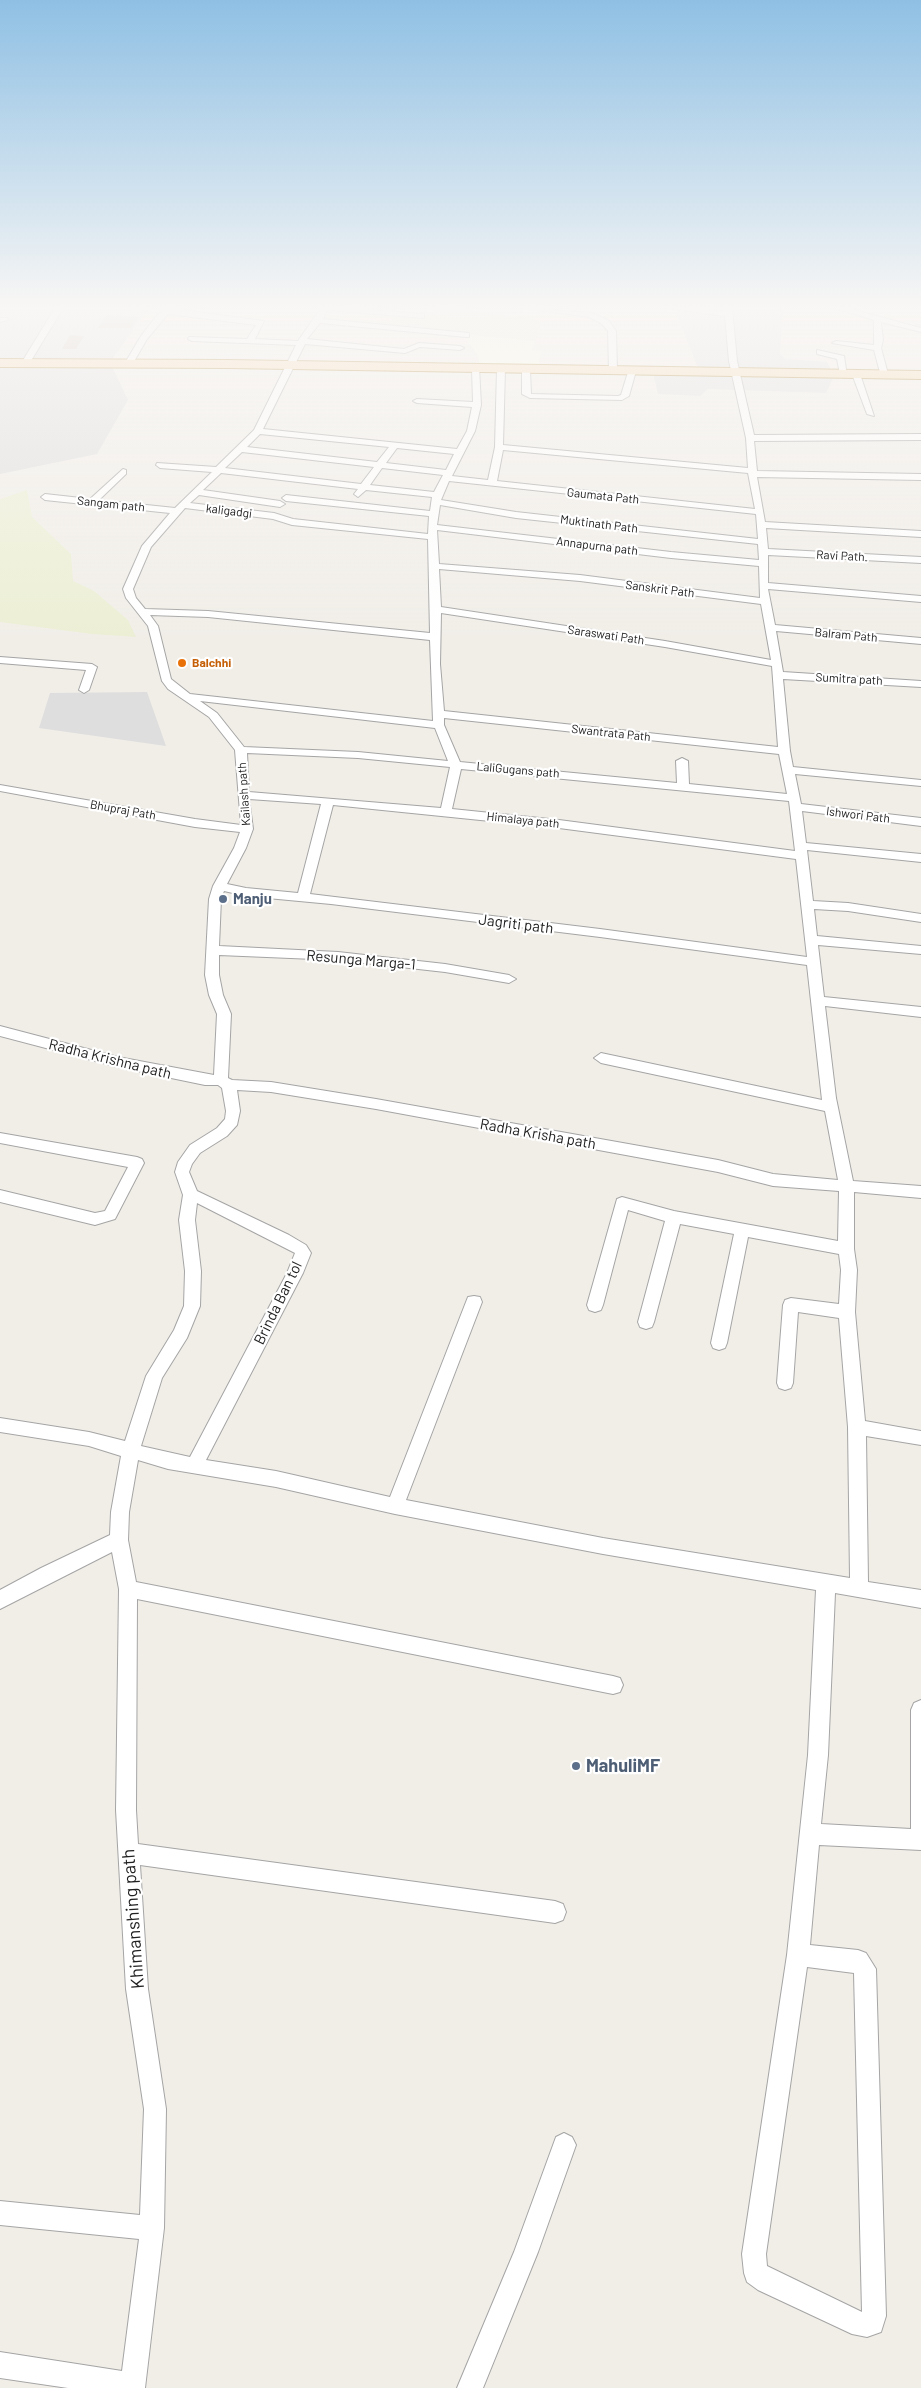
<!DOCTYPE html>
<html>
<head>
<meta charset="utf-8">
<style>
  body { margin:0 }
  canvas { display:block; background:#f1eee8 }
</style>
</head>
<body>
<canvas width="921" height="2388"></canvas>
<script>
const c = document.querySelector('canvas').getContext('2d');
c.lineJoin = 'round';
function fill(path, color) {
  c.fillStyle = color;
  c.fill(path, 'evenodd');
}
function poly(rows) {
  const path = new Path2D();
  for (const r of rows) {
    path.moveTo(r[0], r[1]);
    for (let i = 2; i < r.length; i += 2) path.lineTo(r[i], r[i + 1]);
  }
  return path;
}
function trace(path, color, width, dash) {
  c.strokeStyle = color;
  c.lineWidth = width;
  c.lineCap = dash ? 'butt' : 'round';
  c.setLineDash(dash || []);
  c.stroke(path);
}
function write(font, color, halo, rows, align = 'center') {
  c.font = font + ' Barlow,sans-serif';
  c.lineWidth = 4.5;
  c.setLineDash([]);
  c.textBaseline = 'middle';
  c.strokeStyle = halo;
  c.fillStyle = color;
  for (const [text, x, y, turn = 0] of rows) {
    c.save();
    c.translate(x, y);
    c.rotate((+turn || 0) * Math.PI / 180);
    c.textAlign = isNaN(turn) ? turn : align;
    if (halo) c.strokeText(text, 0, 0);
    c.fillText(text, 0, 0);
    c.restore();
  }
}
const residential = poly([
  [0,308,149,308,110,362,128,400,97,454,0,474],
  [681,308,783,308,780,353,785,359,827,362,834,376,826,393,708,389,700,396,658,394,652,369,698,368,677,315],
  [147,692,166,746,39,728,50,693]
]);
const education = poly([
  [469,335,535,341,532,350,541,351,539,365,480,367,478,355,466,338]
]);
const farmland = poly([
  [429,308,451,308,539,320,540,329,535,341,469,335,468,332,434,330,418,324,408,324,403,329,346,323,352,319,390,322,394,315,426,316,428,314,442,314],
  [27,490,32,517,71,554,73,581,94,591,128,620,136,637,92,634,0,622,0,499]
]);
const building = poly([
  [106,315,139,317,131,328,98,328],
  [70,335,84,336,76,349,62,349]
]);
const street = poly([
  [55,308,63,308,29,364,23,364,22,362,55,308],
  [123,308,149,308,150,309,146,311,123,308],
  [167,308,264,321,255,339,298,341,321,308,352,308,421,314,424,314,424,318,327,310,323,319,469,333,469,337,466,337,320,323,307,339,404,349,419,343,460,346,464,348,460,350,420,347,405,353,305,344,263,429,457,449,467,431,472,407,417,403,413,401,417,399,473,402,472,369,479,367,481,405,475,431,452,476,488,480,495,447,497,369,501,367,505,369,503,445,748,468,746,438,729,361,725,316,668,308,725,311,724,308,732,308,737,361,754,435,921,434,921,440,754,441,757,471,921,474,921,480,757,477,765,522,921,531,921,537,766,528,768,549,921,557,921,563,768,555,768,583,921,596,921,602,768,589,775,625,921,638,921,644,776,631,783,672,921,681,921,687,783,679,790,751,793,767,921,780,921,786,795,774,801,804,921,818,921,826,802,811,806,843,921,854,921,862,807,850,813,901,848,903,921,914,921,922,848,911,814,909,817,936,921,946,921,954,818,945,824,997,921,1007,921,1017,825,1006,836,1098,853,1181,921,1186,921,1198,854,1192,854,1249,857,1270,855,1312,865,1421,921,1431,921,1445,866,1436,868,1582,921,1590,921,1608,835,1593,828,1755,821,1824,911,1829,911,1710,914,1703,921,1700,921,1850,819,1845,810,1945,858,1950,866,1953,876,1969,886,2316,881,2332,867,2337,852,2334,758,2290,747,2282,744,2273,742,2254,787,1955,808,1755,816,1590,603,1554,395,1514,276,1487,168,1469,138,1460,129,1512,128,1540,136,1582,613,1676,620,1678,623,1685,620,1692,613,1694,137,1599,136,1810,138,1844,555,1901,563,1904,566,1912,563,1920,555,1923,140,1865,148,1989,166,2109,164,2228,145,2388,68,2388,0,2378,0,2352,122,2371,139,2239,0,2225,0,2201,140,2215,144,2109,126,1989,116,1810,119,1589,112,1552,0,1609,0,1590,41,1568,110,1535,111,1512,121,1456,89,1446,0,1432,0,1418,89,1432,125,1441,146,1376,174,1330,184,1306,185,1271,179,1220,183,1195,175,1172,178,1162,190,1145,217,1128,225,1119,226,1111,222,1088,218,1085,205,1085,118,1067,0,1036,0,1026,118,1057,214,1075,217,1014,209,995,205,975,209,899,213,886,234,848,240,832,195,827,0,791,0,785,195,819,241,825,235,750,209,717,168,689,162,681,148,626,126,598,123,589,142,546,170,513,45,500,41,497,45,494,90,499,123,469,126,470,126,474,99,500,175,508,212,472,160,468,156,465,157,463,216,467,254,430,296,345,192,341,188,339,189,337,247,339,256,325,168,314,147,339,132,365,126,365,125,363,141,336,157,315,167,308],
  [260,434,389,447,377,462,247,447,260,434],
  [397,448,454,454,446,470,386,463,397,448],
  [503,450,748,473,755,509,497,481,503,450],
  [242,452,374,467,361,484,225,468,242,452],
  [382,468,443,475,434,492,370,485,382,468],
  [221,473,358,489,354,494,358,497,366,490,432,497,430,511,286,495,282,498,286,501,429,516,428,534,293,519,274,513,190,503,199,495,280,507,285,504,280,501,203,490,221,473],
  [449,481,756,514,758,539,516,512,441,500,449,481],
  [440,505,516,518,758,544,759,560,671,552,437,525,440,505],
  [185,508,273,519,292,525,428,539,430,633,208,611,145,609,136,598,133,589,151,547,185,508],
  [437,530,671,558,759,566,760,598,580,575,439,564,437,530],
  [439,569,580,581,761,604,771,660,665,641,441,607,439,569],
  [441,613,665,647,772,666,778,747,444,711,440,664,441,613],
  [150,615,208,617,430,640,433,721,190,694,171,679,158,626,150,615],
  [200,701,435,728,448,761,358,752,244,747,217,713,200,701],
  [444,718,779,754,787,794,689,784,688,761,682,758,676,761,677,783,460,762,444,725,444,718],
  [247,753,358,758,450,767,441,808,249,792,247,753],
  [461,769,789,801,795,851,559,820,452,809,461,769],
  [249,799,321,804,298,893,246,888,227,884,246,848,253,829,249,799],
  [333,805,559,828,796,859,807,957,600,929,310,894,333,805],
  [224,891,246,896,331,904,600,937,807,965,822,1100,601,1053,594,1058,601,1063,825,1111,838,1180,773,1174,718,1160,376,1099,271,1082,232,1080,228,1078,231,1014,223,995,219,975,219,955,338,960,445,972,509,983,516,979,509,975,445,964,338,952,219,946,221,899,224,891],
  [237,1090,271,1092,376,1109,718,1172,773,1186,839,1191,838,1241,674,1211,622,1197,617,1199,587,1305,589,1310,595,1312,601,1310,603,1305,628,1210,665,1221,638,1322,640,1327,646,1329,652,1327,654,1322,680,1224,734,1234,711,1343,713,1348,719,1350,725,1348,727,1343,748,1237,839,1254,841,1270,839,1304,791,1298,785,1300,783,1305,777,1383,779,1388,785,1390,791,1388,793,1383,798,1312,839,1318,848,1427,850,1578,603,1538,406,1500,482,1302,480,1297,474,1296,468,1297,466,1302,390,1497,276,1471,206,1460,303,1273,311,1253,306,1245,289,1235,197,1191,189,1172,192,1164,200,1153,227,1136,237,1125,240,1111,237,1090],
  [197,1203,295,1253,287,1273,190,1457,141,1446,162,1378,187,1338,200,1306,201,1271,195,1220,197,1203],
  [807,1967,854,1973,862,2312,767,2266,766,2254,807,1967],
  [525,308,591,313,608,320,616,331,617,370,613,372,609,370,608,331,602,324,589,317,525,308],
  [834,308,847,308,921,328,921,332,881,322,883,340,881,348,888,374,881,376,874,350,832,343,836,341,874,345,874,320,834,308],
  [0,318,7,318,8,320,0,322,0,318],
  [817,350,844,356,847,376,840,374,837,359,817,354,817,350],
  [526,368,530,370,531,394,618,396,621,395,629,369,636,371,629,396,622,400,530,398,522,394,522,370,526,368],
  [856,372,860,374,874,416,867,414,852,374,856,372],
  [0,657,92,664,97,667,89,690,84,693,79,690,86,670,0,663,0,657],
  [0,1133,137,1157,142,1159,144,1163,115,1219,95,1225,0,1202,0,1190,95,1213,105,1211,128,1167,0,1143,0,1133],
  [564,2133,572,2137,576,2145,538,2252,483,2388,457,2388,514,2252,556,2137,564,2133]
]);
const primary = poly([
  [0,359,227,360,921,371,921,379,227,368,0,367,0,359]
]);
const markers = [
  [182,663,5,"#e8710a"],
  [223,899,5,"#5c6f8a"],
  [576,1766,5,"#5c6f8a"]
];
const farStreetnames = [
  ["Gaumata Path",603,496,6],
  ["Sangam path",111,504,6],
  ["kaligadgi",229,511,7],
  ["Muktinath Path",599,524,7],
  ["Annapurna path",597,546,7],
  ["Ravi Path.",842,556,3],
  ["Sanskrit Path",660,589,7],
  ["Saraswati Path",606,635,8],
  ["Balram Path",846,635,5],
  ["Sumitra path",849,679,3],
  ["Swantrata Path",611,733,6],
  ["LaliGugans path",518,770,5],
  ["Kailash path",244,794,-94],
  ["Bhupraj Path",123,810,10],
  ["Ishwori Path",858,815,7],
  ["Himalaya path",523,820,6]
];
const farFoodnames = [
  ["Balchhi",192,663]
];
const serviceNames = [
  ["Manju",233,899]
];
const streetNames = [
  ["Jagriti path",516,924,7],
  ["Resunga Marga-1",361,960,5],
  ["Radha Krishna path",110,1059,14],
  ["Radha Krisha path",538,1134,10],
  ["Brinda Ban tol",278,1303,-64]
];
const nearServicenames = [
  ["MahuliMF",586,1766]
];
const nearStreetnames = [
  ["Khimanshing path",133,1919,-94]
];
fill(residential, '#dfdede');
fill(education, '#fefee3');
fill(farmland, '#ecefd4');
fill(building, '#c2bab4');
trace(street, '#a5a5a5', 2);
trace(primary, '#9a6a04', 2);
fill(street, '#fff');
fill(primary, '#fad6a4');
const sky = c.createLinearGradient(0, 0, 0, 642);
sky.addColorStop(0, '#8fc0e4');
sky.addColorStop(0.48, '#f9f7f5');
sky.addColorStop(1, '#f9f7f500');
c.fillStyle = sky;
c.fillRect(0, 0, 921, 642);
for (const [x, y, r, color] of markers) {
  const dot = new Path2D();
  dot.arc(x, y, r, 0, 2 * Math.PI);
  c.fillStyle = color;
  c.fill(dot);
  trace(dot, '#fff', 2);
}
write('12px', '#212121', '#fff', farStreetnames);
write('bold 12px', '#c56008', '#fff', farFoodnames, 'left');
write('bold 15px', '#4e5e75', '#fff', serviceNames, 'left');
write('15px', '#212121', '#fff', streetNames);
write('bold 18px', '#4e5e75', '#fff', nearServicenames, 'left');
write('18px', '#212121', '#fff', nearStreetnames);
</script>
</body>
</html>
